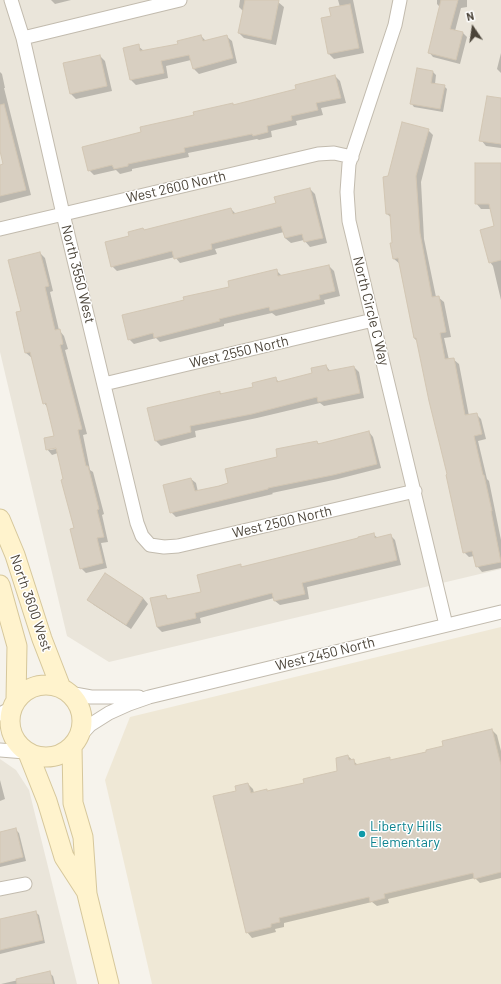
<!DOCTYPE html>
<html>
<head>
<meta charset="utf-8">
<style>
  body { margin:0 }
  #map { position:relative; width:501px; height:984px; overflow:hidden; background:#f6f3ec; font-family:Barlow,sans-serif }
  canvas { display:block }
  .north { position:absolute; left:453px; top:8px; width:40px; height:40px; -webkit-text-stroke:3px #fff; paint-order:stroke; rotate:347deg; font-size:11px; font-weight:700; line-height:16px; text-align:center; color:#4b4439 }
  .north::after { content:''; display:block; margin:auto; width:14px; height:18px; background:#4b4439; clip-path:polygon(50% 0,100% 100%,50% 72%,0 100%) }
</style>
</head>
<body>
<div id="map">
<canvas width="501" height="984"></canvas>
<div class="north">N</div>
</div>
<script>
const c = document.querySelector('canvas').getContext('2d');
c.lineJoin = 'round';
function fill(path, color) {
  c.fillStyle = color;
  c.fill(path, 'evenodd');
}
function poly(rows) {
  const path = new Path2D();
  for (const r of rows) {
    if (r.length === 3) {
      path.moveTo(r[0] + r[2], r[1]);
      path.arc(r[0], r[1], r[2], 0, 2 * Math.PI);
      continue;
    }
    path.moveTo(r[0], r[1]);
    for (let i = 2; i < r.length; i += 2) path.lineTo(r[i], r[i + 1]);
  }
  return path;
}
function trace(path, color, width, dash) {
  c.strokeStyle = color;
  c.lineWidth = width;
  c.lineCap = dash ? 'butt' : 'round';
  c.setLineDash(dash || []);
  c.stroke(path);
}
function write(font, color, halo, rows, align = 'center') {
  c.font = font + ' Barlow,sans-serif';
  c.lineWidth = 3;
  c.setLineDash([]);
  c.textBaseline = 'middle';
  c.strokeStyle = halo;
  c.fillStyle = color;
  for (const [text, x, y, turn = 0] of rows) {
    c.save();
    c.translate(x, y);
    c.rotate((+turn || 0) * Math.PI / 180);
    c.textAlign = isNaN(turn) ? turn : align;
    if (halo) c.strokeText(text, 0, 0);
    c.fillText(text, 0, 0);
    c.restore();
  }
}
const residential = poly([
  [0,0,501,0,501,569,109,662,67,636,0,352],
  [0,759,16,770,29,790,77,984,0,984]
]);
const education = poly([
  [501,627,501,984,152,984,105,780,130,717]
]);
const shadow = poly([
  [51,0,71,0,55,4],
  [240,0,268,0,278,2,284,7,276,45,244,38,239,33,243,11,239,7],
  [338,0,353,0,364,53,334,59,329,54,332,17,340,7],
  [437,0,467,0,467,7,461,8,455,31,463,33,467,37,460,64,433,57,429,52,440,7,437,4],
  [201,36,206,41,226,36,232,41,237,63,199,74,194,69,191,60,166,66,168,78,136,85,131,80,138,46,144,51,179,45],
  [501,53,501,73,497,69],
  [100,56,105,61,112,91,76,99,71,94],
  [0,72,2,74,5,88,4,88,31,195,0,203,0,166,4,165,0,147],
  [433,72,436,75,435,84,444,86,447,89,443,112,414,107,411,103],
  [335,76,340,81,346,103,321,108,323,115,296,121,297,125,271,131,272,137,259,140,257,139,188,153,189,157,132,169,132,171,120,174,116,170,94,175,89,170,142,133,233,104,234,106,297,90],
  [501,99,501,148,486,146,481,140],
  [428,130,433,135,421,182,424,239,436,297,438,297,444,302,451,337,444,338,449,360,453,359,459,364,469,416,476,414,481,419,486,439,478,441,487,479,489,481,501,540,501,568,482,572,477,566,474,556,469,557,464,552,449,475,417,341,414,338,400,264,394,259,392,218,387,214,388,177],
  [501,164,501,300,493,266,490,262,495,227,491,209,481,209,476,203],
  [310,189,315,194,327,243,310,247,304,240,291,243,285,238,284,232,215,249,217,254,180,263,175,257,117,271,112,266,131,237,145,231,231,209,236,214,277,204],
  [40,253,45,258,53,291,50,292,59,330,64,336,68,349,65,350,87,434,83,435,90,470,93,472,104,514,102,515,108,542,101,543,107,568,86,573,81,568,75,529,58,453,52,455,47,449,55,437,48,408,44,403,32,358,26,353,22,312],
  [50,448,61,448,50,450],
  [329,266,334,271,340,296,324,300,325,304,276,316,272,313,224,324,224,326,160,342,156,338,134,344,129,339,230,288,276,270,282,276],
  [326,366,331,372,354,367,359,372,364,398,324,406,320,403,257,418,195,431,196,437,161,446,156,441,219,392,222,394,254,388,275,378,279,382,313,374],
  [369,432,373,437,381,468,338,479,272,493,273,494,176,517,171,512,191,479,196,483,198,492,229,483,279,458,317,442,320,445],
  [373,534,378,538,390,535,395,540,401,565,307,587,309,599,280,605,275,601,274,598,200,618,201,623,162,632,157,627,166,596,169,600,202,593,240,565,242,567,359,539],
  [106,574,143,598,148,604,131,629,94,605,89,600],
  [492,730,497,735,501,751,501,878,480,883,475,878,388,899,389,903,377,906,372,902,284,923,284,927,275,929,276,932,252,938,247,932,237,791,248,784,253,789,254,793,266,790,268,792,305,784,338,772,348,756,359,766,389,759,392,761,444,747],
  [0,780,5,799,0,801],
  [16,830,19,833,26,861,0,867,0,833],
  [35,912,39,915,45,943,0,954,0,920],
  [49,973,53,976,55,984,1,984]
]);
const building = poly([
  [245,0,279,0,271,40,238,33,245,0],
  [441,0,458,0,450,29,463,32,456,60,428,53,441,0],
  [350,4,359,48,328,54,321,18,331,16,329,8,350,4],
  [201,35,203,41,227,35,233,58,193,69,189,55,161,61,164,73,130,80,123,48,139,44,140,51,178,44,177,41,201,35],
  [100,55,107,86,70,94,63,63,100,55],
  [417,68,433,71,431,83,445,85,440,109,410,104,417,68],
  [335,75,341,98,316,103,318,110,291,116,292,120,267,126,268,132,253,136,252,134,184,148,185,152,128,164,128,166,114,169,112,165,88,171,82,147,141,132,140,127,194,115,193,112,233,103,233,105,296,89,295,85,335,75],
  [487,96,501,98,501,144,479,141,487,96],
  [4,104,26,190,0,196,0,165,3,164,0,151,0,105,4,104],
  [402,122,429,129,416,176,420,233,432,297,439,296,446,332,440,333,445,359,454,358,465,415,477,413,482,434,474,436,483,475,484,475,492,511,491,511,501,562,476,567,472,551,463,553,446,475,447,474,429,401,416,338,414,338,398,258,393,259,390,243,392,243,390,214,386,214,383,177,388,176,402,122],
  [475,163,501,163,501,260,489,263,480,230,494,226,489,204,475,204,475,163],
  [310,188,323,238,304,242,302,234,285,238,281,226,211,244,212,249,174,259,172,251,111,267,105,242,129,236,128,232,143,228,144,230,231,208,233,214,276,203,274,197,310,188],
  [40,252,49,286,45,287,55,330,60,329,63,344,60,345,82,429,78,430,86,466,88,466,99,509,97,510,104,537,97,538,103,563,80,569,70,529,74,528,61,480,63,479,56,448,46,450,44,438,54,436,46,403,43,404,30,352,25,353,16,312,21,311,8,260,40,252],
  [329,265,335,291,319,295,320,299,270,311,269,307,219,319,220,321,154,338,153,333,128,340,122,315,184,300,183,297,229,287,228,281,277,269,278,276,329,265],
  [326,365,328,371,354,366,360,393,318,402,317,397,252,414,190,426,191,432,155,441,147,408,220,391,220,394,253,387,252,383,276,377,277,382,312,373,311,368,326,365],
  [369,431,377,464,333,475,268,488,268,489,170,513,163,485,191,478,195,491,219,486,228,483,225,469,277,457,276,449,317,441,318,444,369,431],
  [374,533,375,538,391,534,397,560,302,583,305,594,274,601,272,593,195,613,196,618,157,627,150,598,166,595,167,599,201,592,197,575,241,564,241,567,306,551,358,538,358,537,374,533],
  [105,573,143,598,126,625,87,600,105,573],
  [492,729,501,765,501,872,474,879,473,873,384,894,385,898,370,902,369,897,279,918,280,922,271,924,271,927,246,933,213,796,236,791,235,786,248,783,251,793,267,789,267,791,304,783,303,779,337,771,336,758,348,755,349,760,354,759,355,765,390,757,390,760,426,752,426,750,443,746,442,741,492,729],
  [16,828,23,857,0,863,0,832,16,828],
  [36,911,43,940,0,950,0,919,36,911],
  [50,971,53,984,17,984,16,979,50,971]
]);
const street = poly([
  [11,0,23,38,63,214,137,523,142,536,150,545,164,547,178,546,415,491],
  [400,0,395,25,349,164,347,192,349,221,446,625],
  [23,38,180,0],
  [0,229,318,154,334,153,352,157],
  [104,384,373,320],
  [69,693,91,697,139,697],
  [0,714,12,708],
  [78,738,90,725,109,713,129,704,149,697,501,612],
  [0,750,25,752],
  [0,889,25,884]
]);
const secondary = poly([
  [0,519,15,555,42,639,61,688],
  [0,585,17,646,16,699],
  [46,721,36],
  [72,746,73,803,83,837,87,894,109,984],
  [28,753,47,801,64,857,86,891]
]);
const markers = [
  [362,834,4,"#0f9aa8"]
];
const streetNames = [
  ["West 2600 North",176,187,-13],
  ["North 3550 West",78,274,76],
  ["North Circle C Way",371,311,76],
  ["West 2550 North",239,352,-13],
  ["West 2500 North",282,522,-13],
  ["North 3600 West",31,603,71],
  ["West 2450 North",325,654,-14]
];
const cultureNames = [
  ["Liberty Hills",370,826],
  ["Elementary",370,842]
];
fill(residential, '#eae5da');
fill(education, '#efe8d6');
fill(shadow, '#0003');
fill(building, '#d8cfc1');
trace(building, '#d3c7b4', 1);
trace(street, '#c2bbae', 15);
trace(secondary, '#d6c79b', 21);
trace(street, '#fff', 13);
trace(secondary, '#fff3cd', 19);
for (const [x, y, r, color] of markers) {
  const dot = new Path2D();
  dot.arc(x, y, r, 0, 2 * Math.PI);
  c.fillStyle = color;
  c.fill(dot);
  trace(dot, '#fff', 1.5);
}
write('14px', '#4b4439', '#fff', streetNames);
write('14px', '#0d838f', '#fff', cultureNames, 'left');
</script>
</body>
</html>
